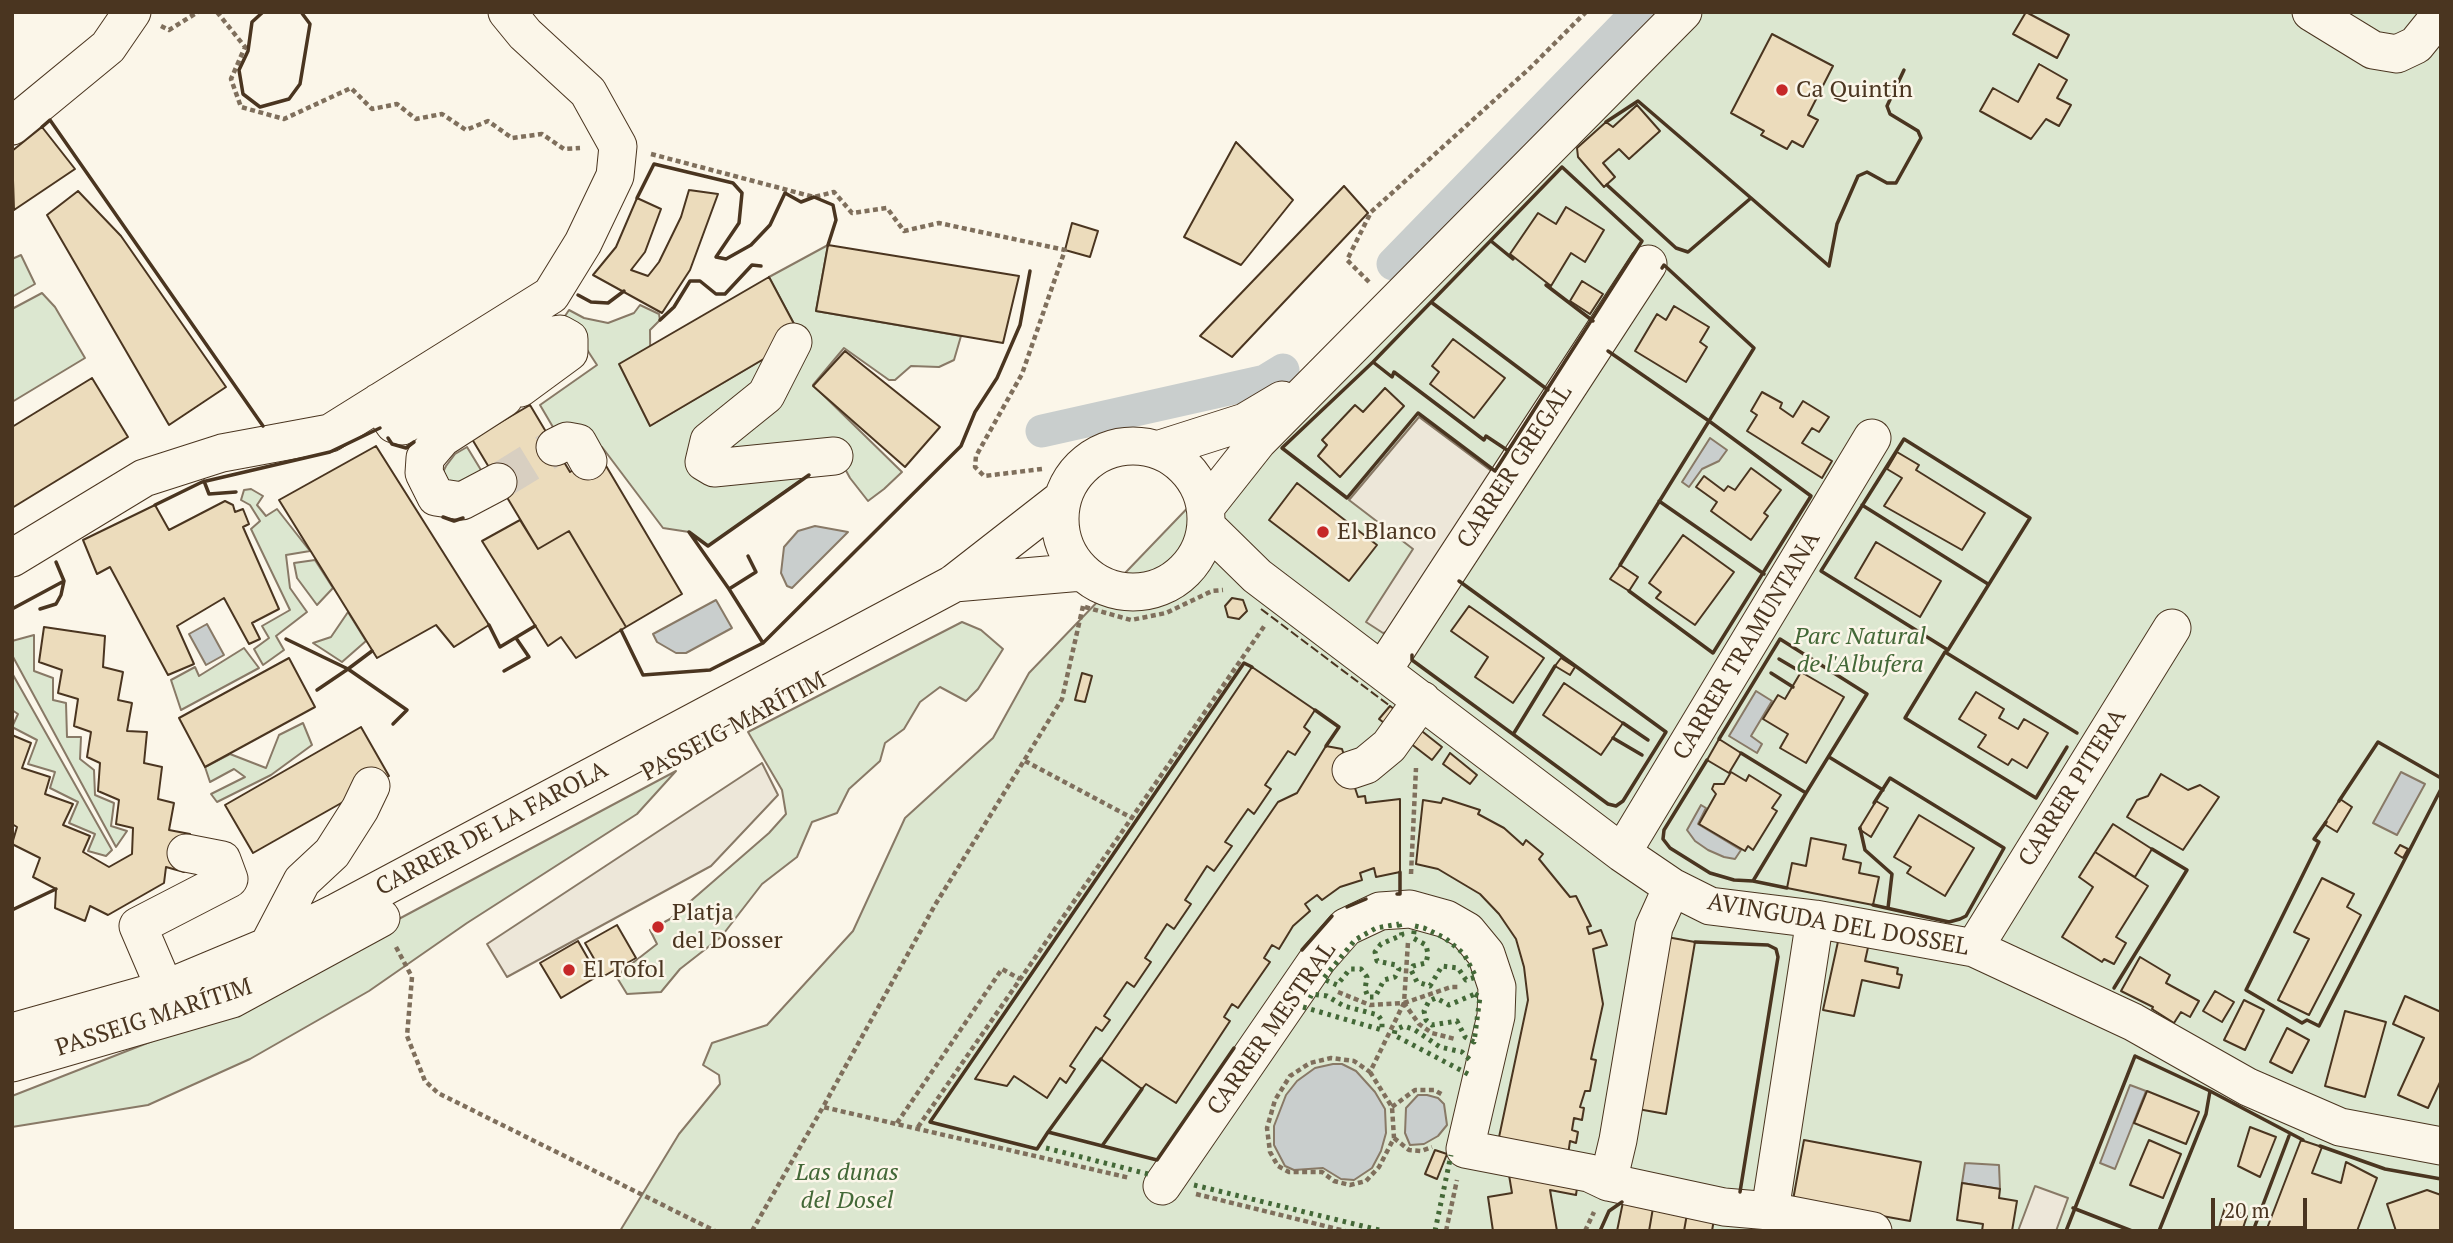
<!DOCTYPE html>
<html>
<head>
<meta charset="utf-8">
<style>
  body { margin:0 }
  #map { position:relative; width:2453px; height:1243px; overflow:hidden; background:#fbf6e9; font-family:"PT Serif",serif }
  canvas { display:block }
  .frame { position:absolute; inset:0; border:14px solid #4a3520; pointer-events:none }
  .scale { position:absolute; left:2211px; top:1198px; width:96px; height:32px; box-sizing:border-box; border:4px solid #4a3520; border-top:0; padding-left:9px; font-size:21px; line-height:24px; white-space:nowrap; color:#4a3520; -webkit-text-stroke:5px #fbf6e9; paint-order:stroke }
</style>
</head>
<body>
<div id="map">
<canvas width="2453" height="1243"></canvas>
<div class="frame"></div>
<div class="scale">20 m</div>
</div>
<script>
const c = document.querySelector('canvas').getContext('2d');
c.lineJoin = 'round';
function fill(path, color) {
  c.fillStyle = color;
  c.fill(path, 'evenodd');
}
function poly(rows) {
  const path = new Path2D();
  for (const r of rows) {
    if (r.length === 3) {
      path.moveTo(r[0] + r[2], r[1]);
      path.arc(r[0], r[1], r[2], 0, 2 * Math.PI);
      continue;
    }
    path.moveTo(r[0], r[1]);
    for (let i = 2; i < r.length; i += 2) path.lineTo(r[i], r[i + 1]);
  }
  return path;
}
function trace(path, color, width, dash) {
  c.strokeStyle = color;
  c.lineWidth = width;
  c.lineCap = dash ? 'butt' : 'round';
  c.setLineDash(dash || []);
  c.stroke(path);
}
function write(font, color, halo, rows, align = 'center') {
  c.font = font + ' "PT Serif",serif';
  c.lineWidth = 5;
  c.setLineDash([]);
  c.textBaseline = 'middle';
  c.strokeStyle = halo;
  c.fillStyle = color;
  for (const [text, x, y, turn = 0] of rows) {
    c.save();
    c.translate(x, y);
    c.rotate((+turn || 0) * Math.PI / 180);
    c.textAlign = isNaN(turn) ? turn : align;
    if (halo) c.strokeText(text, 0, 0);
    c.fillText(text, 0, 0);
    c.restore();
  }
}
const green = poly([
  [1664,12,2441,12,2441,1231,620,1231,679,1134,720,1084,719,1075,703,1065,712,1043,767,1025,853,931,905,818,993,738,1029,673,1664,12],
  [828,245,816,311,961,336,954,360,939,367,911,366,895,380,889,380,844,348,813,385,902,472,884,489,868,501,850,478,837,454,708,546,689,532,663,528,602,447,577,468,540,405,597,365,565,316,569,310,584,318,608,323,634,313,640,305,659,314,660,320,650,330,651,425,801,337,769,277,828,245],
  [21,255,35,284,12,297,12,259,21,255],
  [42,293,55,307,85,358,12,402,12,309,42,293],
  [467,447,484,475,466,486,446,481,442,474,446,466,455,454,467,447],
  [251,489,263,496,257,505,266,516,277,509,310,551,286,555,290,588,307,612,276,636,284,650,263,665,254,649,269,638,262,626,290,610,251,529,260,521,250,505,241,500,244,490,251,489],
  [315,560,333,588,317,605,297,578,294,563,315,560],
  [348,612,366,641,342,662,313,643,331,637,348,612],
  [962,622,981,630,1003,649,978,689,966,701,940,687,920,702,904,729,885,743,880,761,849,789,837,813,812,822,797,857,762,884,721,937,680,969,661,992,627,994,616,976,657,944,650,930,670,919,769,833,786,814,782,790,748,732,962,622],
  [34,635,34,671,53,678,53,700,66,703,67,737,81,737,80,759,94,770,95,795,114,803,111,826,127,831,116,847,12,655,12,641,34,635],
  [244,648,259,668,181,710,171,680,195,667,199,676,244,648],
  [12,673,112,850,106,856,88,851,95,834,69,823,78,802,50,788,55,772,28,764,37,740,12,727,18,714,12,710,12,673],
  [303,723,312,745,271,775,217,802,211,794,245,777,234,769,210,782,205,767,230,754,266,768,279,735,303,723],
  [676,771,637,814,467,923,369,991,250,1059,148,1105,12,1127,12,1096,178,1031,380,929,676,771]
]);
const parking = poly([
  [1419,417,1494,473,1390,631,1383,633,1366,622,1413,549,1349,500,1419,417],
  [762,763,778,795,711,866,507,977,487,944,762,763],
  [2035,1186,2068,1198,2056,1231,2018,1231,2035,1186]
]);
const water = poly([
  [1710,438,1727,450,1719,461,1702,469,1689,487,1682,482,1710,438],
  [815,526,848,532,792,588,787,586,781,573,784,547,798,531,815,526],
  [716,600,732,628,686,653,676,653,657,642,653,634,716,600],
  [207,624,224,655,206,665,189,634,207,624],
  [1756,691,1772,701,1751,736,1762,744,1757,753,1729,736,1756,691],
  [2401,772,2425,784,2397,835,2373,823,2401,772],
  [1701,805,1706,808,1698,824,1741,850,1735,859,1724,857,1708,850,1695,841,1687,830,1701,805],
  [1333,1064,1342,1064,1356,1071,1375,1092,1385,1109,1386,1133,1381,1151,1372,1168,1354,1180,1341,1179,1323,1168,1294,1170,1285,1166,1274,1145,1274,1126,1286,1095,1297,1081,1315,1068,1333,1064],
  [2130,1085,2146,1091,2115,1169,2100,1163,2130,1085],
  [1427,1095,1438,1098,1444,1104,1447,1125,1438,1136,1424,1144,1410,1145,1405,1133,1406,1108,1418,1095,1427,1095],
  [1965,1163,1999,1165,2000,1189,1962,1183,1965,1163]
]);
const canal = poly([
  [1393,264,1638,12],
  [1042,431,1265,381,1283,370]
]);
const building = poly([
  [2026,12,2069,35,2057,58,2013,34,2026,12],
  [1772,34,1833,66,1808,115,1818,120,1803,147,1792,141,1787,149,1761,135,1764,131,1731,113,1772,34],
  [2039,64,2067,80,2057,98,2071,105,2059,126,2046,119,2031,139,1980,111,1993,88,2018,102,2039,64],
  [1637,105,1660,131,1629,159,1619,149,1603,163,1615,177,1604,187,1578,157,1577,148,1606,122,1613,127,1637,105],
  [42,127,75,169,14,210,12,151,42,127],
  [1236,142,1293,200,1241,265,1184,237,1236,142],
  [1344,186,1368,213,1232,357,1200,336,1344,186],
  [689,190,718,194,690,270,662,313,593,275,616,247,637,198,661,209,645,252,631,270,648,276,659,262,681,217,689,190],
  [78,191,121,236,226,387,169,425,47,215,78,191],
  [1566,207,1604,230,1585,262,1571,253,1551,286,1510,254,1538,213,1556,224,1566,207],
  [1072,223,1098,231,1090,257,1065,250,1072,223],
  [828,245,1019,276,1003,343,816,311,828,245],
  [769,277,801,337,650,426,619,364,769,277],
  [1582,281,1603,294,1590,314,1570,301,1582,281],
  [1674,306,1709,327,1700,342,1707,347,1686,382,1635,351,1657,314,1666,320,1674,306],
  [1453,339,1505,378,1474,418,1430,384,1439,372,1432,366,1453,339],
  [845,351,940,427,905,467,813,386,845,351],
  [92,378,128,437,12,508,12,427,92,378],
  [1385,388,1404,406,1340,477,1318,456,1327,445,1322,440,1355,405,1363,412,1385,388],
  [1762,392,1782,403,1780,408,1793,417,1803,401,1829,417,1819,432,1812,428,1802,443,1832,461,1822,478,1747,431,1757,415,1751,411,1762,392],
  [530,405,570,472,599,454,682,594,626,627,569,531,538,549,472,439,530,405],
  [376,446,489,625,454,647,436,625,377,658,279,500,376,446],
  [1897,452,1919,465,1916,470,1985,513,1962,550,1884,506,1902,478,1887,469,1897,452],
  [1751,468,1781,490,1764,513,1768,516,1751,540,1711,511,1717,502,1696,487,1704,476,1724,491,1728,486,1735,490,1751,468],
  [1297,483,1377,545,1349,581,1269,520,1297,483],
  [225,501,233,505,235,512,243,509,249,524,243,527,279,609,252,623,260,639,249,644,224,598,177,626,194,664,168,675,110,567,97,574,83,540,155,505,169,530,225,501],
  [520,520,538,549,569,531,626,627,576,658,561,637,548,646,482,541,520,520],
  [1683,535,1734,572,1695,625,1656,598,1661,592,1649,583,1683,535],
  [1876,542,1941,581,1920,617,1855,578,1876,542],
  [1620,565,1638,577,1629,591,1610,579,1620,565],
  [1232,598,1243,600,1247,611,1239,619,1228,617,1225,606,1232,598],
  [1469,606,1544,658,1513,703,1475,677,1488,657,1451,631,1469,606],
  [44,627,105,636,103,667,123,672,118,700,132,703,127,731,147,732,144,763,162,767,158,799,174,803,169,830,190,834,184,872,166,867,164,883,108,915,90,906,85,921,55,908,56,889,33,877,40,858,12,844,17,827,12,824,12,735,31,743,22,768,50,777,45,794,73,804,63,825,90,836,83,852,109,867,132,854,133,828,116,824,119,800,98,791,100,763,87,757,91,732,74,726,78,699,58,693,62,670,39,662,44,627],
  [289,658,315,707,205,767,179,718,289,658],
  [1561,658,1575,667,1570,675,1555,666,1561,658],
  [1252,667,1315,710,1304,727,1310,732,1295,755,1288,751,1265,785,1271,789,1254,814,1248,809,1225,842,1232,846,1214,871,1207,866,1185,900,1191,904,1174,929,1167,924,1145,958,1151,962,1134,987,1127,982,1104,1016,1110,1020,1102,1031,1096,1027,1070,1066,1075,1069,1066,1083,1060,1078,1047,1098,1014,1076,1007,1086,975,1079,1252,667],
  [1801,672,1844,697,1806,763,1780,748,1788,734,1763,719,1778,695,1785,699,1801,672],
  [1082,673,1092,676,1085,702,1075,700,1082,673],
  [1564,683,1623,723,1601,755,1543,715,1564,683],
  [1976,692,2004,709,1999,718,2018,729,2024,719,2048,733,2027,768,2012,759,2008,765,1978,747,1986,735,1959,719,1976,692],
  [1390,706,1442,747,1432,760,1379,719,1390,706],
  [361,727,389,776,253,853,225,805,361,727],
  [1719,739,1741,753,1729,773,1707,760,1719,739],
  [1326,746,1342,749,1358,797,1365,796,1366,803,1400,799,1400,872,1376,877,1374,868,1360,873,1362,880,1340,887,1322,900,1317,895,1305,904,1310,911,1293,926,1279,949,1272,945,1264,958,1270,962,1238,1008,1232,1004,1224,1017,1230,1021,1176,1103,1146,1084,1142,1089,1101,1059,1278,802,1297,793,1326,746],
  [1450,753,1477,775,1470,784,1443,764,1450,753],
  [1731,772,1746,781,1749,775,1781,795,1772,808,1777,811,1753,850,1748,846,1745,851,1699,824,1716,794,1712,789,1714,784,1724,784,1731,772],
  [2161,774,2188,790,2200,785,2219,797,2183,850,2127,817,2137,800,2148,796,2161,774],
  [1443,798,1480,810,1478,814,1504,828,1523,845,1526,840,1543,854,1539,859,1570,897,1576,896,1591,926,1587,927,1589,934,1601,930,1607,945,1593,949,1603,1004,1591,1059,1596,1060,1590,1091,1585,1091,1580,1107,1584,1108,1582,1120,1574,1118,1572,1130,1578,1132,1576,1143,1570,1141,1568,1155,1498,1142,1528,1000,1524,967,1516,939,1499,914,1480,894,1438,869,1416,864,1423,800,1441,803,1443,798],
  [2340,799,2352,807,2337,832,2324,824,2340,799],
  [1876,801,1888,808,1871,837,1859,829,1876,801],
  [1919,815,1974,848,1945,896,1907,873,1911,867,1894,857,1919,815],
  [2113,824,2152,849,2135,877,2095,852,2113,824],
  [1811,838,1846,845,1843,859,1861,863,1859,873,1879,877,1873,905,1787,888,1792,863,1806,866,1811,838],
  [2400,845,2408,849,2403,858,2395,853,2400,845],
  [2095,852,2148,886,2116,937,2126,943,2114,964,2104,959,2102,962,2062,937,2093,887,2079,877,2095,852],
  [2322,878,2354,894,2347,907,2361,915,2309,1015,2278,1000,2309,939,2294,932,2322,878],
  [617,925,636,958,604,976,585,943,617,925],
  [1661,936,1695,942,1666,1114,1632,1108,1661,936],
  [1839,937,1869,943,1865,961,1898,968,1897,974,1902,975,1899,988,1862,980,1854,1016,1823,1010,1839,937],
  [578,941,598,976,561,998,540,963,578,941],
  [2140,957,2170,975,2166,983,2199,1001,2190,1017,2181,1012,2174,1023,2152,1009,2153,1007,2121,991,2140,957],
  [2215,991,2234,1002,2222,1022,2203,1011,2215,991],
  [2405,996,2441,1012,2441,1080,2428,1108,2398,1095,2424,1038,2393,1024,2405,996],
  [2244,1000,2264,1010,2245,1050,2224,1040,2244,1000],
  [2345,1011,2386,1022,2365,1097,2325,1086,2345,1011],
  [2287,1028,2309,1040,2292,1073,2270,1062,2287,1028],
  [2147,1091,2199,1112,2186,1144,2134,1123,2147,1091],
  [2250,1127,2276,1137,2260,1177,2238,1166,2250,1127],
  [1804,1140,1921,1162,1910,1221,1793,1200,1804,1140],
  [2149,1140,2181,1154,2163,1198,2130,1185,2149,1140],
  [2301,1140,2322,1147,2312,1173,2341,1183,2346,1162,2377,1178,2357,1231,2266,1231,2301,1140],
  [1435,1150,1447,1154,1437,1179,1425,1174,1435,1150],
  [1508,1169,1578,1181,1576,1195,1550,1190,1557,1231,1493,1231,1488,1197,1512,1193,1508,1169],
  [1962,1183,2000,1189,1999,1198,2017,1201,2012,1231,1982,1231,1983,1224,1957,1220,1962,1183],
  [2427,1190,2441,1195,2441,1231,2396,1231,2387,1204,2427,1190],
  [1623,1202,1653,1208,1649,1231,1617,1231,1623,1202],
  [2225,1207,2247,1216,2242,1231,2218,1231,2225,1207],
  [1653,1208,1687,1214,1684,1231,1649,1231,1653,1208],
  [1687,1214,1714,1219,1712,1231,1684,1231,1687,1214]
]);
const minorTunnel = poly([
  [498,482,555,447]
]);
const path = poly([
  [217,12,245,47,231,79,241,107,284,119,351,88,372,109,397,104,416,119,442,114,466,130,488,121,512,138,542,134,564,149,580,148],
  [161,26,169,30,198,12],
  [651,154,814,197,834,192,852,213,887,208,904,231,939,223,1065,250,1022,374,976,456,975,467,984,476,1042,469],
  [1369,282,1347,260,1371,212,1530,68,1586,12],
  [1068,465,1088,461],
  [1083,606,1062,699,935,905,823,1107,1130,1178],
  [1085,607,1131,620,1166,613,1212,591,1223,590],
  [1025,761,1132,818],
  [1411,874,1416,768],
  [396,947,412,977,407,1036,425,1081,438,1093,715,1231],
  [1338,992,1370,1005,1404,1003,1419,1024,1432,1033,1455,1039],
  [1404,1003,1451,987,1460,987],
  [1370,1072,1392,1107,1394,1138,1379,1167,1366,1181,1350,1185,1334,1181,1322,1172,1289,1172,1278,1166,1270,1152,1267,1128,1275,1100,1290,1076,1310,1063,1331,1058,1354,1061,1370,1072,1404,1003,1408,942],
  [1392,1107,1415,1090,1434,1090,1443,1095],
  [897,1123,1002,969,1020,979],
  [918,1127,1265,625],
  [1394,1138,1409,1150,1421,1151,1432,1147],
  [1196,1194,1345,1231],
  [752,1231,823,1107],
  [1446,1231,1457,1180],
  [1585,1231,1594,1212]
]);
const minor = poly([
  [2311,12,2373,50,2397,54,2416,45,2441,14],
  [12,126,108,47,132,12],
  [793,342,766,395,709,441,704,462,714,468,834,456],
  [504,362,546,336,560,334,569,339,569,352,520,388],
  [379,402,394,424,402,426,488,372],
  [1133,519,73],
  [555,447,567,441,578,443,588,461],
  [1157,450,1245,422,1282,400],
  [498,482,462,501,436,497,424,473,425,458,442,438,504,398],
  [1205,508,1258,441,1683,12],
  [1206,526,1257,576,1622,853,1672,887,1710,906,1815,919,1974,948,2133,1022,2248,1087,2340,1127,2441,1146],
  [12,558,144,478,222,453,330,433,551,295,583,243,615,176,618,146,588,92,525,34,507,12],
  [954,583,1082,572],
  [1383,670,1648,264],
  [1351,770,1366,765,1389,746,1422,700],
  [1622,853,1872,438],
  [268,946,302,881,332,853,360,809,371,786],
  [1974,948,2172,628],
  [165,989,138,926,229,879,222,860,186,853],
  [12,1032,165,989,268,946,337,912,953,584,1062,499],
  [12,1063,232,999,381,918],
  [1608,1182,1618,1140,1654,927,1672,887],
  [1162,1186,1318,959,1346,927,1380,911,1410,909,1446,919,1467,931,1486,954,1497,987,1496,1016,1465,1149,1589,1173,1608,1182,1724,1207,1770,1211,1873,1231],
  [1770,1211,1815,919]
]);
const hedge = poly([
  [1399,924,1402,935,1381,944,1375,952,1377,961,1396,965,1399,969,1395,977,1384,980,1375,997,1368,997,1365,989,1367,977,1361,969,1350,969,1337,985,1323,979,1355,940,1376,928,1399,924],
  [1415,926,1424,928,1445,938,1464,954,1476,977,1466,980,1458,968,1442,966,1430,986,1417,982,1411,970,1413,966,1426,963,1428,954,1426,945,1413,938,1415,926],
  [1475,994,1480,997,1474,1042,1465,1037,1457,1021,1432,1025,1426,1020,1424,1011,1429,1001,1436,998,1449,1005,1475,994],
  [1303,1007,1382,1030,1382,1021,1378,1015,1344,1006,1327,996,1312,994,1310,998],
  [1468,1074,1394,1035,1395,1030,1404,1026,1415,1030,1440,1047,1462,1052,1470,1060],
  [1046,1148,1148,1174],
  [1194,1185,1383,1231],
  [1435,1231,1451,1155]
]);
const fence = poly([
  [1261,609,1390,706]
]);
const wall = poly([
  [263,12,252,22,248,51,239,70,243,94,260,107,289,99,300,84,310,24,301,12],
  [1606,122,1638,101,1751,198,1688,252,1676,248,1607,185],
  [42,127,50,120,263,426],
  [1562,167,1642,241,1495,471,1418,413,1347,498,1282,448,1373,362,1562,167],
  [637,198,654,164,733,183,742,193,739,223,716,257,726,259,751,245,770,225,785,193,801,202,814,197,833,205,836,220,828,245],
  [1751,198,1829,266,1837,224,1858,176,1867,172,1887,183,1896,183,1921,138,1918,131,1890,114,1887,106,1904,70],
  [1491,241,1513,259],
  [1546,285,1593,321],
  [578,295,591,302,608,303,624,291],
  [1431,302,1548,390],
  [660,320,674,307,690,281,700,281,716,294,725,294,752,265,761,266],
  [1608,351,1709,421,1620,565],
  [1373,362,1392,377,1394,372,1484,440,1486,436,1507,450],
  [388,438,392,444,406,448,414,442],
  [1904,439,2030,518,1948,650,1821,571,1904,439],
  [204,481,209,494,236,492],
  [1659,501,1764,574],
  [155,505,202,482,330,452,380,428],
  [1862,505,1988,584],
  [443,517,454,521,463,518],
  [729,589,689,532,708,546,809,475],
  [1629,591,1713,653,1811,496,1709,421,1754,348,1664,265,1662,268],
  [12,609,64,581],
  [40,609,56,604,61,595,64,581,56,562],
  [489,625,500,647,535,626],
  [621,630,643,675,710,670,763,643,729,589,756,572,748,556],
  [286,639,348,669,317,690],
  [763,643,961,446,975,412,997,378,1020,325,1030,271],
  [372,651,348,669,407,710,393,724],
  [1412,655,1412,660,1608,804,1616,806,1623,801,1666,732,1459,581],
  [1779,659,1801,672],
  [504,671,529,657,516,638],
  [1771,673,1793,687],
  [1315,710,1339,727,1326,746],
  [1623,723,1648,740],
  [1514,733,1555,666],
  [1613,738,1642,755],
  [1719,739,1780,639,1867,694,1806,793,1741,753],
  [2067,747,2036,798,1905,718,1945,652,2077,733],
  [1829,757,1883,790],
  [1707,760,1664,830,1663,839,1670,848,1710,873,1734,880,1753,881,1806,793],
  [2339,801,2378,742,2441,778],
  [2326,822,2314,839,2319,842,2246,990,2302,1023,2307,1020,2319,1026,2441,789],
  [1860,828,1865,850,1892,874,1888,908],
  [1753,881,1787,888],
  [1397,894,1400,894,1400,872],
  [1873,905,1949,922,1960,919,1966,916,2004,848,1890,778,1874,803],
  [1347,907,1366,899],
  [12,910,56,889],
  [1695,942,1768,945,1776,949,1778,957,1740,1192],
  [1302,950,1332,916],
  [2114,988,2187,870,2152,849],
  [1234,1048,1157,1160,1048,1132,1037,1149,930,1122,1244,663,1252,667],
  [2210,1091,2303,1140],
  [1048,1132,1101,1059],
  [1102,1146,1142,1089],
  [2320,1146,2385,1169,2441,1179],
  [2073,1208,2132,1231],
  [1600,1231,1609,1211,1622,1202],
  [2066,1231,2135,1056,2210,1091,2206,1114,2159,1231],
  [2253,1231,2289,1136]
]);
const markers = [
  [1782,90,7,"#c62828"],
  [1323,532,7,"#c62828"],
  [658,927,7,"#c62828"],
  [569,970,7,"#c62828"]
];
const poiNames = [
  ["Ca Quintin",1796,90],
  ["El Blanco",1337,532],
  ["Platja",672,913],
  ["del Dosser",672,941],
  ["El Tofol",583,970]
];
const streetNames = [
  ["CARRER GREGAL",1515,467,-57],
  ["CARRER TRAMUNTANA",1747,646,-59],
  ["PASSEIG MARÍTIM",734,727,-28],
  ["CARRER PITERA",2073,788,-58],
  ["CARRER DE LA FAROLA",492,829,-28],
  ["AVINGUDA DEL DOSSEL",1838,925,10],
  ["PASSEIG MARÍTIM",154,1018,-18],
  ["CARRER MESTRAL",1272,1029,-55]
];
const parkNames = [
  ["Parc Natural",1860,637],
  ["de l'Albufera",1860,665],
  ["Las dunas",847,1173],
  ["del Dosel",847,1201]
];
fill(green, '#dce7d0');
trace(green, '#887966', 2);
fill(parking, '#ede7d9');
trace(parking, '#887966', 2);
fill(water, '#c9cecd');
trace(water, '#887966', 2);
trace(canal, '#c9cecd', 33);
fill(building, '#ecdcbc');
trace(building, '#4a3520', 2);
trace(minorTunnel, '#d8cfc1', 37, [37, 18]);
trace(minor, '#4a3520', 39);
trace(path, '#7f6f5c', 4.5, [5, 3.5]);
trace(minor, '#fbf6e9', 37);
trace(hedge, '#436837', 5, [3.5, 5]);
trace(fence, '#4a3520', 2, [9, 3.5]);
trace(wall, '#4a3520', 3.5);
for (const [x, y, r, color] of markers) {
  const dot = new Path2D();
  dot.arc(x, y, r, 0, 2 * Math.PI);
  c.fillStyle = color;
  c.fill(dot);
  trace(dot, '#fbf6e9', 2.5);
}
write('24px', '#4a3520', '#fbf6e9', poiNames, 'left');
write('24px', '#4a3520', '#fbf6e9', streetNames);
write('italic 24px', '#436837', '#fbf6e9', parkNames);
</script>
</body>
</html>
